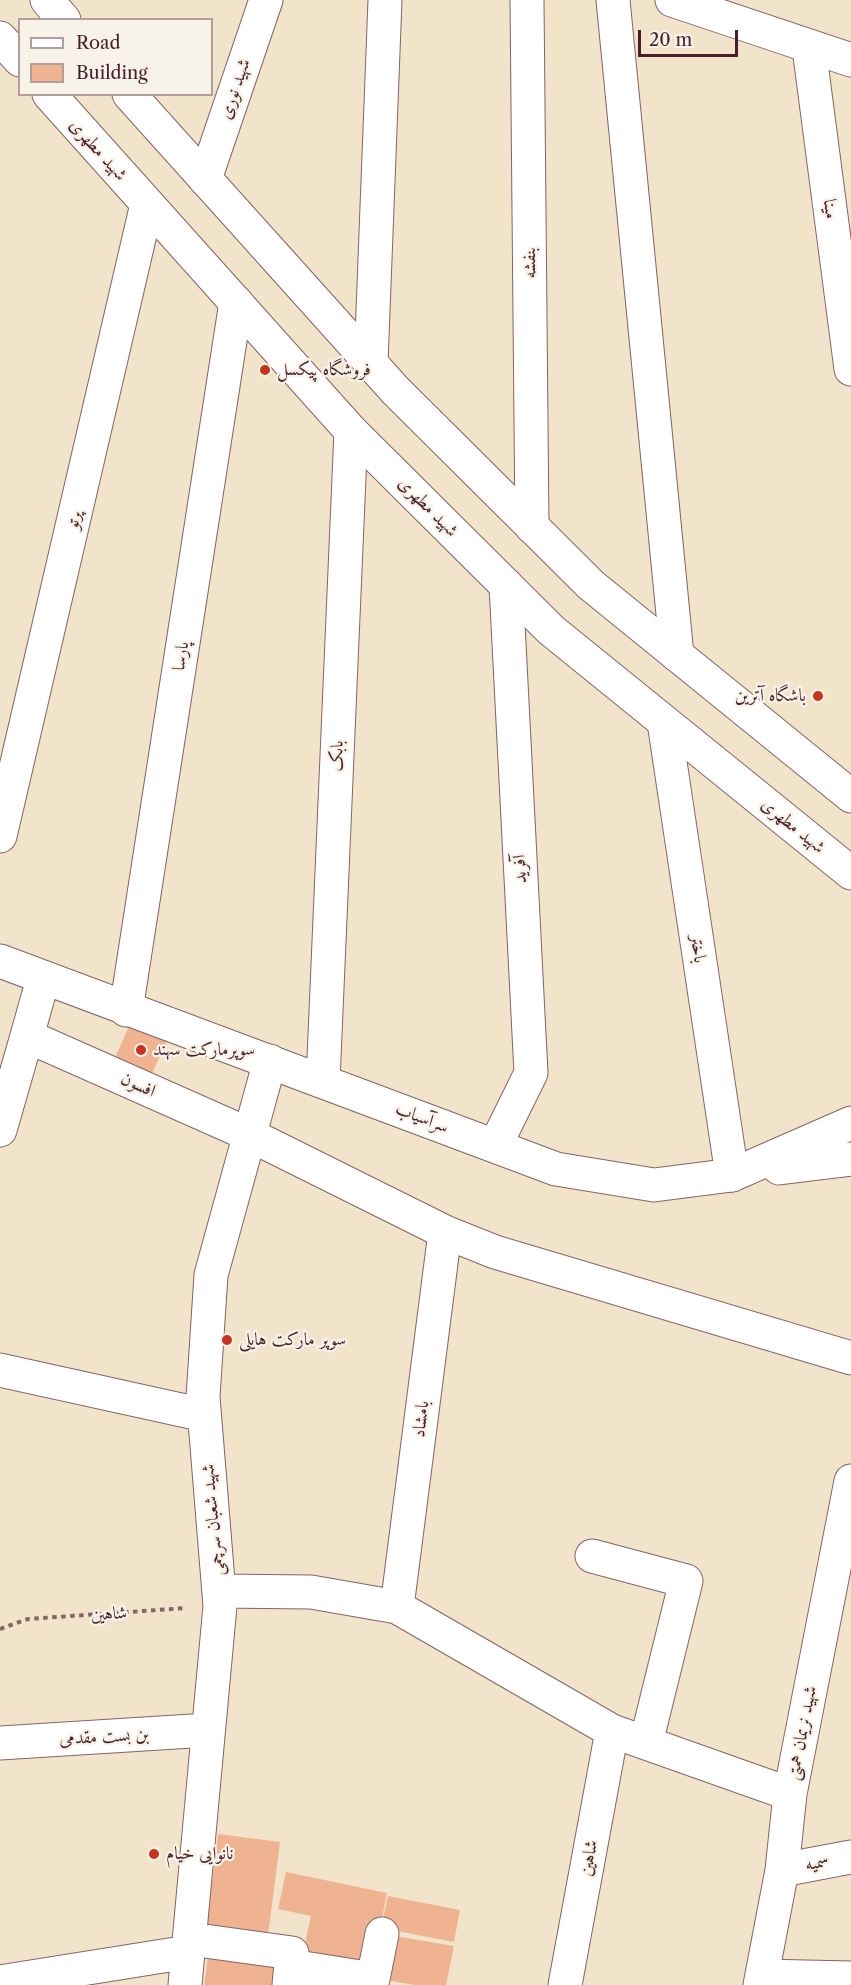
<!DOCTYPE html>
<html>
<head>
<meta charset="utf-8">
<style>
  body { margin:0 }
  #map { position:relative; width:851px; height:1985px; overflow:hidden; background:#f2e4cb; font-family:"Libre Caslon Text",serif }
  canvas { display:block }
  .legend { position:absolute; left:18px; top:18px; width:195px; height:78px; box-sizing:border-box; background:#f7f3e8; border:2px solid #b29e9c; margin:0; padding:8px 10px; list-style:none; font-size:18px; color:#4a1f2b }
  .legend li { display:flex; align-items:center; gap:12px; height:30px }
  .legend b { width:30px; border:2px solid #b29e9c }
  .scale { position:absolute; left:638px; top:30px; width:100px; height:27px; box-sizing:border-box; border:3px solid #4a1f2b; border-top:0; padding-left:8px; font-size:18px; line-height:21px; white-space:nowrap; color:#4a1f2b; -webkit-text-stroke:4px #f7f3e8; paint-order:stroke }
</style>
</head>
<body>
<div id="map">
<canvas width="851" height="1985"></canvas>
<ul class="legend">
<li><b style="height:8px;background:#fff"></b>Road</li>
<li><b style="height:16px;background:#f0b392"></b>Building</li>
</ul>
<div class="scale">20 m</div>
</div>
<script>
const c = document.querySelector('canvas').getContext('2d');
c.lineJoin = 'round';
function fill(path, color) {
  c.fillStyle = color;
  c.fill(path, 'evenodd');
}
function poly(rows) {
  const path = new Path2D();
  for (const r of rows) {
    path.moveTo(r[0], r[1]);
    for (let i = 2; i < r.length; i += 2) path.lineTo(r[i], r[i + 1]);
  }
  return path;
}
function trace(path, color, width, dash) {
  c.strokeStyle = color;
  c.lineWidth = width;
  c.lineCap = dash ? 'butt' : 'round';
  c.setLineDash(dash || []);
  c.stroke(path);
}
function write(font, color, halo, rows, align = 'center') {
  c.font = font + ' "Libre Caslon Text",Amiri,serif';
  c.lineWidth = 4.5;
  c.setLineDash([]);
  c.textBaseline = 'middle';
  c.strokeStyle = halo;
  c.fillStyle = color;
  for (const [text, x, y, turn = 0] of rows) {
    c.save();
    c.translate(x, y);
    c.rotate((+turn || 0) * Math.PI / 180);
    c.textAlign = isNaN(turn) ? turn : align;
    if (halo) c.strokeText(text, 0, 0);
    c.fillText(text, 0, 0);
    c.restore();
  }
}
const building = poly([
  [130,1024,167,1040,151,1076,114,1060],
  [218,1834,280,1842,268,1936,206,1928],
  [286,1872,387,1893,371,1972,302,1957,311,1916,278,1909],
  [388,1896,460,1910,454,1942,381,1928],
  [389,1935,454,1946,446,1985,414,1985,381,1979],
  [209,1950,287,1961,284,1985,204,1985]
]);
const path = poly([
  [0,1629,28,1619,186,1608]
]);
const minor = poly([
  [527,0,532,527],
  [613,0,677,655],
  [672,0,851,60],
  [809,48,851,369],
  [205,179,266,0],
  [371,363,385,0],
  [664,722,732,1175],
  [0,836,147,204],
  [43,979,27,1036,248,1134,445,1232,495,1252,851,1358],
  [126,1010,236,302],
  [323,1081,351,431],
  [0,1130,27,1036],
  [495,1146,531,1073,506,585],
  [0,1370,204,1415],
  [592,1556,686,1581,646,1743],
  [219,1591,311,1592,397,1607,612,1731,790,1794],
  [397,1607,445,1232],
  [0,1743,208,1730],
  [782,1870,851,1857],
  [190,1939,292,1953,289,1985],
  [291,1966,373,1979,382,1934],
  [762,1976,851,1978],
  [0,1982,188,1952],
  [185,1985,220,1606,203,1397,211,1275,270,1061],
  [565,1985,612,1731],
  [760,1985,782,1870,790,1794,851,1481]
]);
const major = poly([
  [47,0,64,20],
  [0,38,20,60],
  [49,94,351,431,551,630,851,873],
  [129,94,395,390,591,585,851,796],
  [0,961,556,1169,654,1185,732,1175,851,1123],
  [779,1168,851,1159]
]);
const markers = [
  [265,370,6,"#c8321e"],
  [818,696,6,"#c8321e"],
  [141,1050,6,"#c8321e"],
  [227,1340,6,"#c8321e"],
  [154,1854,6,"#c8321e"]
];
const streetNames = [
  ["شهید نوری",235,89,-71],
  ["شهید مطهری",98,150,48],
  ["مینا",830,209,83],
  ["بنفشه",530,263,-91],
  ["شهید مطهری",428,507,45],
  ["پرتو",74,520,-77],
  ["پارسا",181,656,-81],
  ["بابک",337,756,-88],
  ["شهید مطهری",793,826,39],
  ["آفرید",520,869,-93],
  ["باختر",698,949,82],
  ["افسون",138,1085,24],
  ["سرآسیاب",422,1118,21],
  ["بامشاد",421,1419,-83],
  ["شهید شعبان سرچمی",213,1520,-95],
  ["شاهین",109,1614,-4],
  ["شهید نریمان همتی",802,1733,-79],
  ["بن بست مقدمی",104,1737,-3],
  ["شاهین",589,1858,-80],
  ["سمیه",817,1863,-11]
];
const poiNames = [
  ["فروشگاه پیکسل",277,370],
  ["باشگاه آترین",806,696,"right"],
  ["سوپرمارکت سهند",153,1050],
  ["سوپر مارکت هایلی",239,1340],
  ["نانوایی خیام",166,1854]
];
fill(building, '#f0b392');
trace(minor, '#856463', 35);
trace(major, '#856463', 35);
trace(path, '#856463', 4, [4.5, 4.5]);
trace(minor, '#fff', 33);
trace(major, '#fff', 33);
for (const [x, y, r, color] of markers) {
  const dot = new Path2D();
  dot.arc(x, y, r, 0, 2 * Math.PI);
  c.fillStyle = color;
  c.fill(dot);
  trace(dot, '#f7f3e8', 2);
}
write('18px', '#4a1f2b', '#f7f3e8', streetNames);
write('18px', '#4a1f2b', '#f7f3e8', poiNames, 'left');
</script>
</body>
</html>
